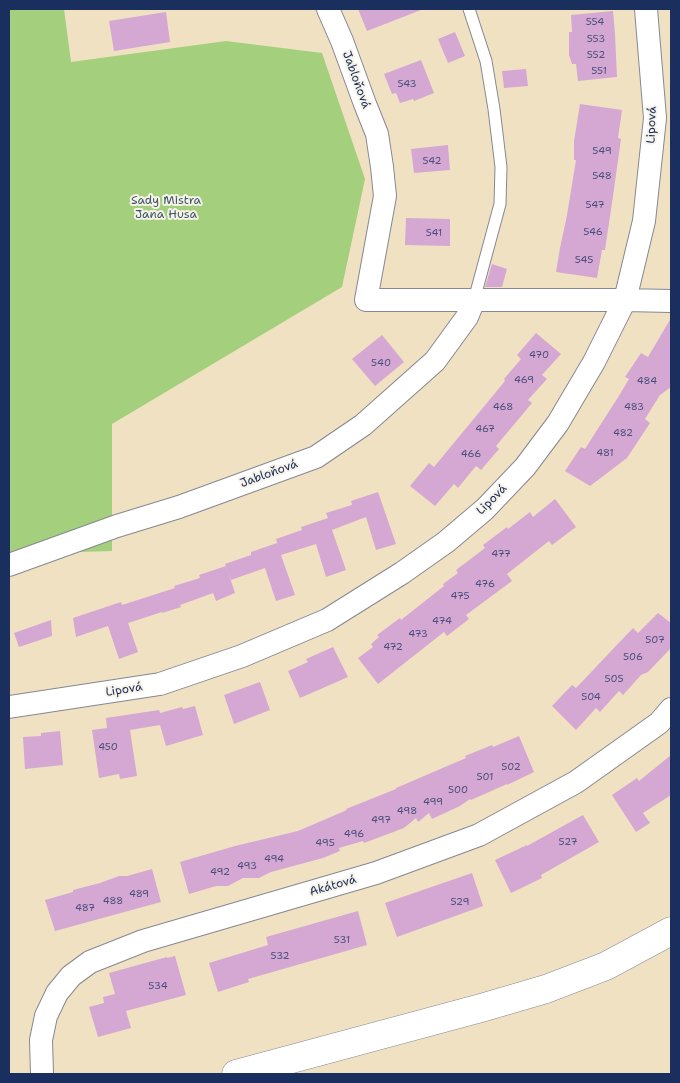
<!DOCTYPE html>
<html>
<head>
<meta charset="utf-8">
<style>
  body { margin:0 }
  #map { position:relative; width:680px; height:1083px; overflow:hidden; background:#f0e1c3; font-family:"Shantell Sans",sans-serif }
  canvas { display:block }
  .frame { position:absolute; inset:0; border:10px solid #1b2f5e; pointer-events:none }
</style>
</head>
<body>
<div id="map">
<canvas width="680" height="1083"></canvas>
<div class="frame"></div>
</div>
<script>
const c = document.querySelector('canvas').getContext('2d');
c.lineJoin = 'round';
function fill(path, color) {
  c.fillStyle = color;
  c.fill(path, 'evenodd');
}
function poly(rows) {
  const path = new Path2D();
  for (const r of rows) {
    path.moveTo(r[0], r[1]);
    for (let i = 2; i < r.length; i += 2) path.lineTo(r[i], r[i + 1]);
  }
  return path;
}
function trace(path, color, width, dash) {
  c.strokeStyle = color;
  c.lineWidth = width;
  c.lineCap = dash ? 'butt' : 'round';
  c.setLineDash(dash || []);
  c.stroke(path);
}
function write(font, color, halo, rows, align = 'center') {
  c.font = font + ' "Shantell Sans",sans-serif';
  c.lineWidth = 4;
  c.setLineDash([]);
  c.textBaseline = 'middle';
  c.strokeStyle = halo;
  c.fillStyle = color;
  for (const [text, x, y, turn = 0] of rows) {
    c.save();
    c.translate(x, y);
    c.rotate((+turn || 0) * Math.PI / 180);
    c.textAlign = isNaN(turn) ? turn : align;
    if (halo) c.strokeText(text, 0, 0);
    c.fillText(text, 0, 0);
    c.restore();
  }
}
const green = poly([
  [9,9,64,9,71,62,226,41,322,53,365,179,342,287,112,424,112,551,9,554]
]);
const building = poly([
  [358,9,420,9,421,10,367,31],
  [613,11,615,34,617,77,578,81,576,64,572,64,569,55,569,32,572,32,571,15],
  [166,12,170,42,114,51,109,21],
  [455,32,465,56,448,63,438,39],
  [421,60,434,93,414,101,413,99,400,103,396,93,392,94,384,74],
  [526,69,528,86,504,88,502,71],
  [580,104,622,110,618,138,621,139,613,196,605,250,602,250,597,278,556,272,560,248,567,215,576,160,574,160,574,141],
  [448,145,450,170,414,173,411,149],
  [406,218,450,219,450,246,405,245],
  [492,264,507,269,502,287,485,287],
  [671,318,671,387,660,395,645,419,650,423,627,458,590,486,565,471,581,447,585,449,613,405,617,399,629,379,625,377,641,353,648,357],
  [536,333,561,354,542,375,547,379,528,400,532,403,496,446,499,449,481,470,476,466,458,488,454,484,435,506,410,486,429,463,434,467,505,381,504,379,521,359,517,355],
  [382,335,404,362,375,386,352,359],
  [378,492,396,544,376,550,366,517,332,530,346,570,326,577,316,544,281,555,295,595,276,601,265,568,231,580,225,564,251,555,251,552,277,543,278,546,276,539,302,530,301,527,328,518,326,513,352,505,351,501],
  [555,499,576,527,552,545,549,541,507,574,512,581,466,615,469,619,447,636,444,632,378,684,358,658,373,647,371,644,379,637,377,635,400,618,401,620,444,586,443,584,458,573,456,570,485,548,483,545,507,527,508,529,530,512,533,517],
  [226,566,235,593,216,601,213,593,180,605,181,607,162,613,162,612,128,623,138,652,119,659,108,626,76,637,73,618,121,602,122,605,175,588,174,586,200,578,199,575],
  [658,613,671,623,671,648,648,672,641,675,623,695,619,691,600,712,596,708,576,730,552,706,572,685,576,688,633,628,638,633],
  [51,620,52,636,19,647,14,633],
  [333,647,348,677,300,698,288,671,308,662,306,659],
  [260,682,270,710,234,724,224,695],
  [195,706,203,735,166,746,160,725,130,730,137,776,120,779,119,774,99,778,92,730,107,728,106,718,159,710,160,713,182,707,183,709],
  [60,731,63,765,25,769,23,737,41,736,41,733],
  [519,736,534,772,507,785,507,784,471,800,470,799,460,806,432,819,429,813,418,822,416,818,404,828,364,843,363,841,339,848,340,851,323,858,271,872,259,878,243,878,228,886,216,886,189,894,180,862,235,846,298,831,347,810,346,809,396,789,396,788,466,758,465,756,492,745,493,747],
  [671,755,671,795,643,813,650,823,636,832,612,795,637,778,639,781],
  [583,815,599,842,541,875,542,878,511,893,495,860,527,845,527,846],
  [152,869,161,902,55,931,45,900,73,892,73,890,100,883,119,876,127,876],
  [472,873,483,906,397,937,385,903],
  [358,911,367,945,248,979,249,982,218,992,209,963,268,945,266,937],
  [175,956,186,995,126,1011,131,1028,98,1037,89,1007,104,1003,103,997,115,994,109,973,167,957,167,958]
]);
const service = poly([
  [469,9,486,61,494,109,501,167,500,204,474,300]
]);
const minor = poly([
  [328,9,342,41,365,104,377,134,382,167,385,196,366,300,625,300,671,301],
  [9,565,117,526,179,507,316,457,363,425,435,361,467,317,474,300],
  [9,707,160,684,242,656,327,620,402,573,446,542,485,509,525,467,558,423,594,362,625,300,644,221,655,118,646,9],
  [42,1074,41,1040,46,1016,57,993,71,976,90,962,143,941,376,873,479,835,576,782,659,723,671,709]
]);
const tertiary = poly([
  [236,1074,481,1008,546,989,606,966,671,931]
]);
const numberNames = [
  ["554",595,22],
  ["553",596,39],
  ["552",596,55],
  ["551",599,71],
  ["543",407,84],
  ["549",602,151],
  ["542",432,161],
  ["548",602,176],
  ["547",595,205],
  ["546",593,232],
  ["541",434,233],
  ["545",584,260],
  ["470",539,355],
  ["540",381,363],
  ["469",524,380],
  ["484",647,381],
  ["468",503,407],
  ["483",634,407],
  ["467",485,429],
  ["482",623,433],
  ["481",605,453],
  ["466",471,454],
  ["477",501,554],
  ["476",485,584],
  ["475",460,596],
  ["474",442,621],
  ["473",418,634],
  ["507",655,640],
  ["472",393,647],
  ["506",633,657],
  ["505",614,679],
  ["504",591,697],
  ["450",108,747],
  ["502",511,767],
  ["501",485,777],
  ["500",458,790],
  ["499",433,802],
  ["498",407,811],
  ["497",381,820],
  ["496",354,834],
  ["527",568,842],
  ["495",325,843],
  ["494",274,859],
  ["493",247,866],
  ["492",220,872],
  ["489",139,894],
  ["488",113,901],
  ["529",460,902],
  ["487",85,908],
  ["531",342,940],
  ["532",280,956],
  ["534",158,986]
];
const streetNames = [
  ["Jabloňová",356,80,70],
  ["Lipová",652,125,-88],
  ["Jabloňová",269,474,-20],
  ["Lipová",492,500,-45],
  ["Lipová",124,690,-9],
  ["Akátová",333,886,-16]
];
const parkNames = [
  ["Sady Mistra",166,201],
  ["Jana Husa",166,215]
];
fill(green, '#a4cf7c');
fill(building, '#d4a8d3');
trace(service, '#868890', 13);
trace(minor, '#868890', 24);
trace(tertiary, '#868890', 29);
trace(service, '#fff', 11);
trace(minor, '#fff', 22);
trace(tertiary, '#fff', 28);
write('10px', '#494d7b', null, numberNames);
write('12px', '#1b2f5e', '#f7f3e8', streetNames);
write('12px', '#3d5766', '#f7f3e8', parkNames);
</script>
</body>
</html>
